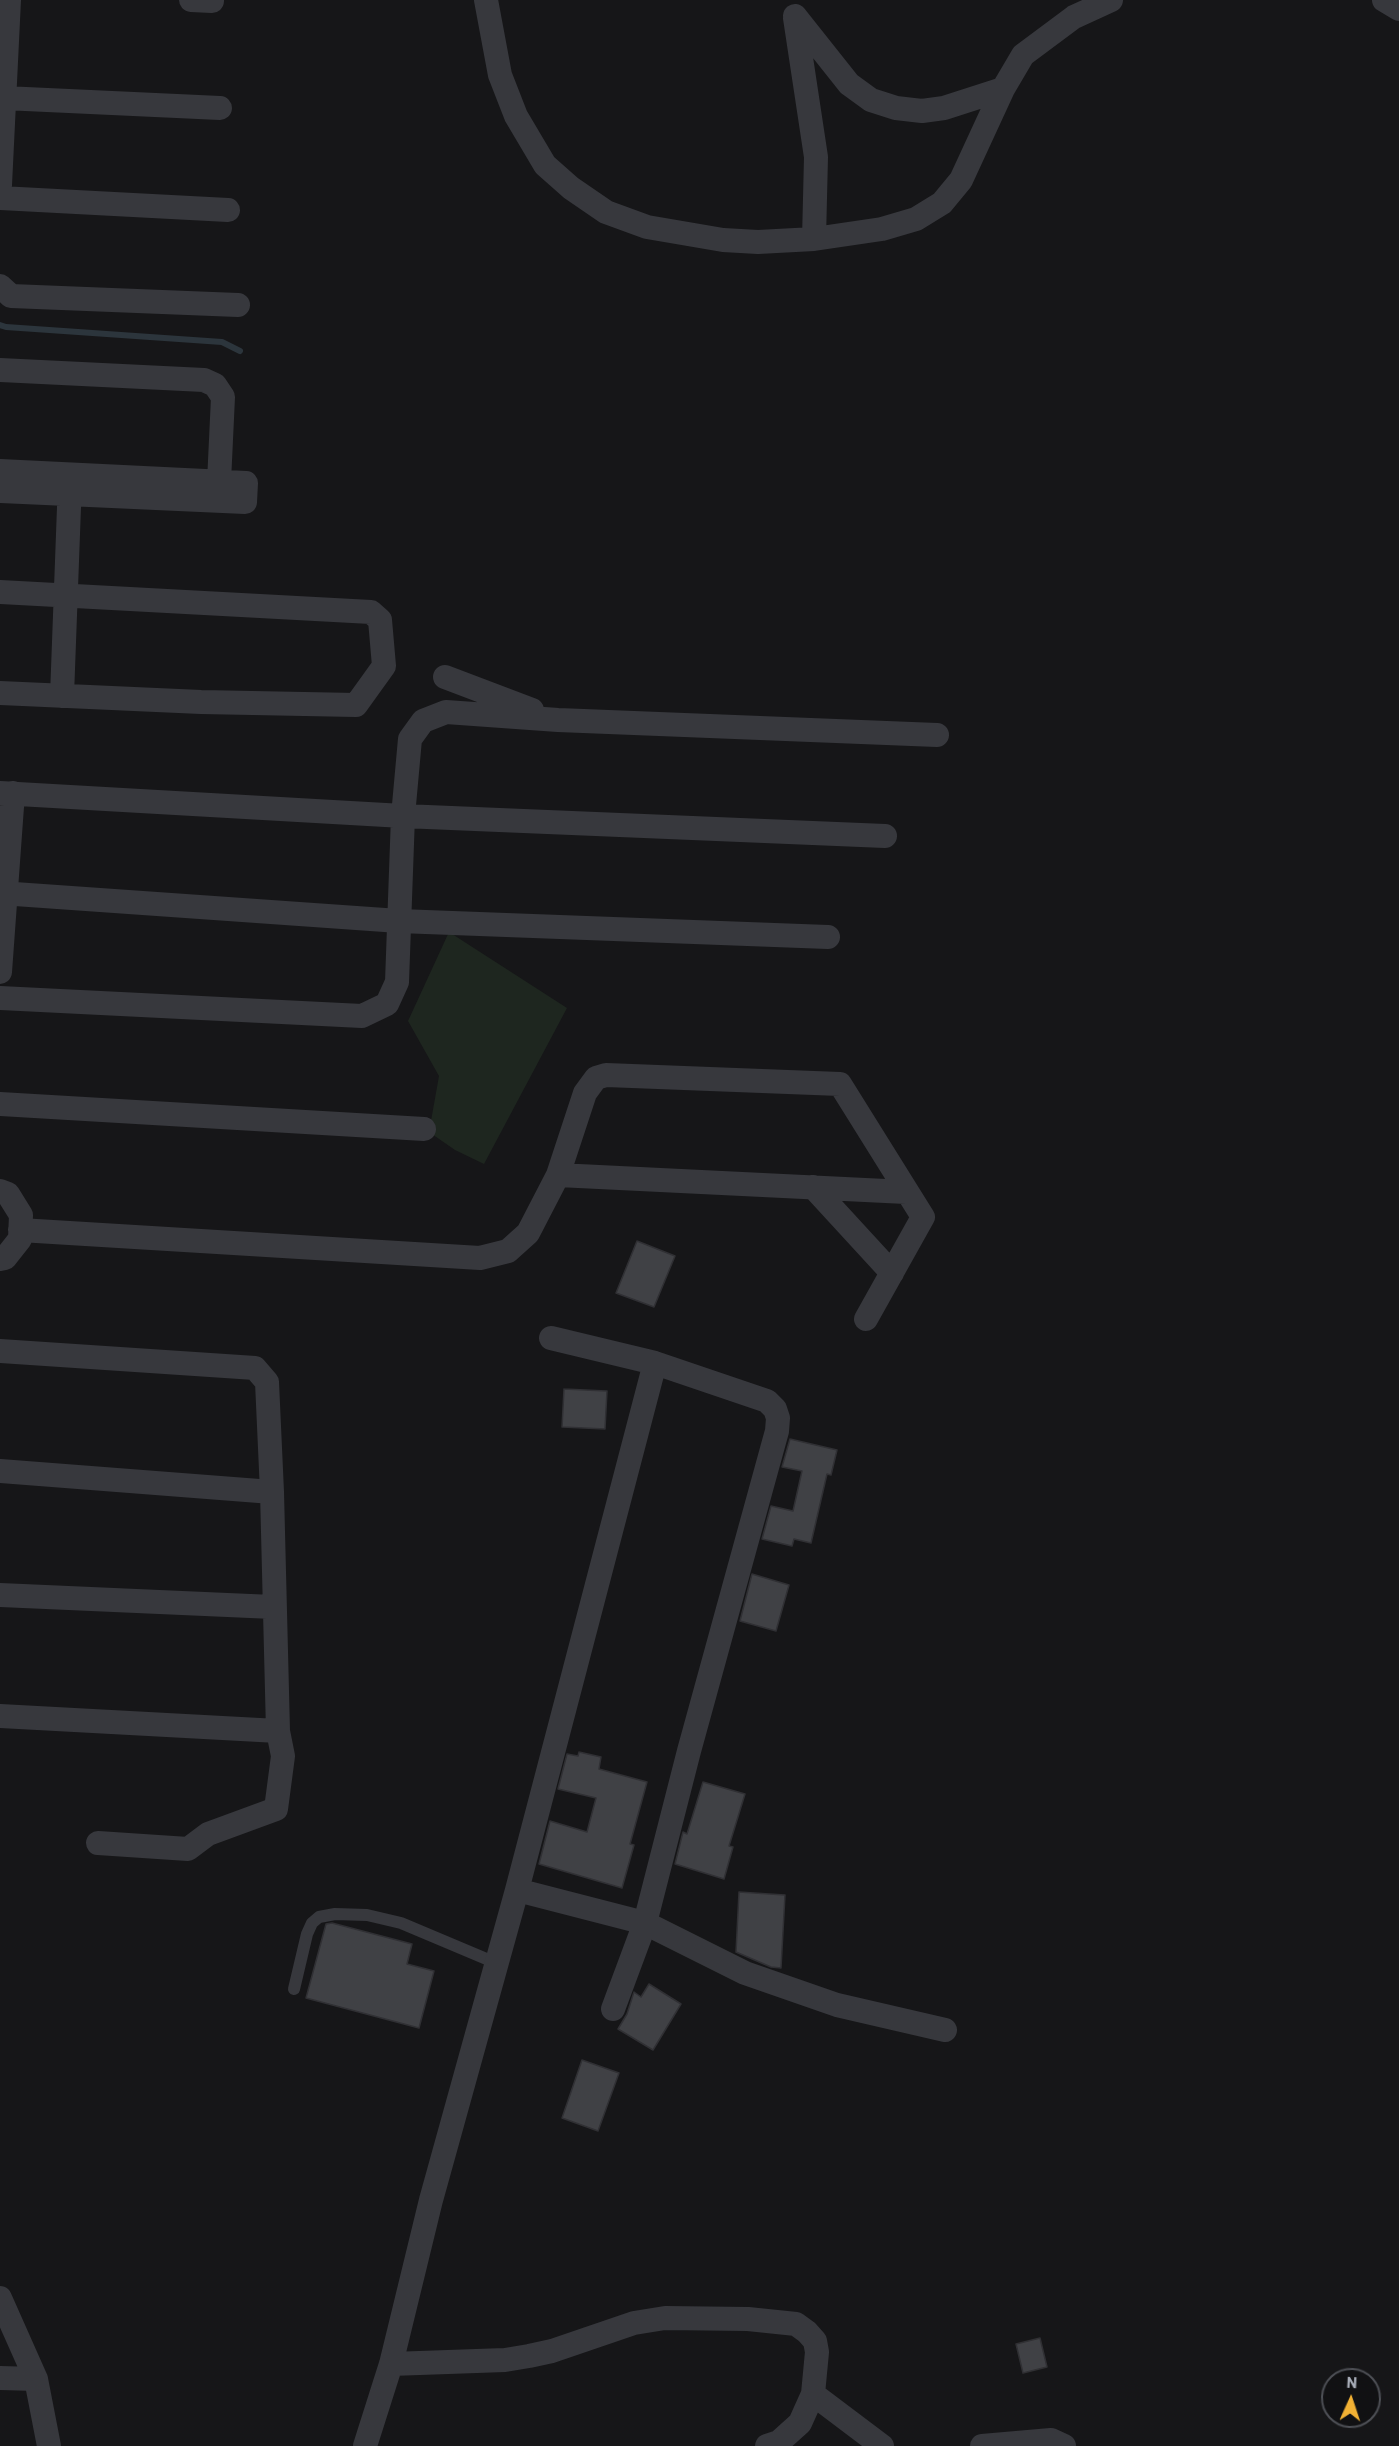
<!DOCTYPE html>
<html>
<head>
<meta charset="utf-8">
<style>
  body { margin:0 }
  #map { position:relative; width:1399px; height:2446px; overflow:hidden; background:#161618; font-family:Barlow,sans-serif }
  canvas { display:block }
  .north { position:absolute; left:1321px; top:2368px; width:60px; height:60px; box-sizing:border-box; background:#111113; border:2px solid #4d4f55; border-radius:50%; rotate:3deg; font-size:16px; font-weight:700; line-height:24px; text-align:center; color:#a8adb8 }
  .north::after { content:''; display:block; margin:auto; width:21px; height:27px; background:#f2b134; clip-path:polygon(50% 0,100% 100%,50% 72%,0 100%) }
</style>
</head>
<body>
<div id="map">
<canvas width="1399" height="2446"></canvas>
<div class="north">N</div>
</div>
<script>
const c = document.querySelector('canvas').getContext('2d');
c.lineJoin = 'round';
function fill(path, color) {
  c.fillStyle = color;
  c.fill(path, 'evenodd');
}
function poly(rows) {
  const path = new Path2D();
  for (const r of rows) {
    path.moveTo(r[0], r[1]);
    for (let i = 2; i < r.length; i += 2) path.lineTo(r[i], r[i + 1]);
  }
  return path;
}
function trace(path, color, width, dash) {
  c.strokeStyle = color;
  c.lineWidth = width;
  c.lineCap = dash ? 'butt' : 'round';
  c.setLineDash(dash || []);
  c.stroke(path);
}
const green = poly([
  [449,932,567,1008,484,1164,455,1150,429,1132,439,1076,408,1021]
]);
const stream = poly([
  [0,325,6,327,222,342,240,351]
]);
const building = poly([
  [637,1241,675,1256,654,1307,616,1293,637,1241],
  [564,1389,607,1391,605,1429,562,1427,564,1389],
  [790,1439,837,1450,831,1475,827,1474,811,1543,794,1539,792,1546,762,1539,771,1506,793,1511,802,1471,782,1467,790,1439],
  [752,1574,789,1585,776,1631,740,1621,752,1574],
  [579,1752,601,1757,599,1769,647,1782,630,1844,634,1845,622,1888,539,1864,550,1821,587,1832,596,1798,558,1789,567,1754,578,1756,579,1752],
  [703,1782,745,1794,729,1846,733,1847,724,1879,675,1864,683,1832,687,1834,703,1782],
  [739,1892,785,1895,781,1968,771,1967,736,1952,739,1892],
  [332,1923,412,1944,407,1964,434,1971,419,2028,306,1998,326,1924,332,1923],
  [649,1984,681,2004,653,2050,618,2029,627,2014,634,1992,641,1997,649,1984],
  [582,2060,619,2073,598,2131,562,2118,582,2060],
  [1040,2338,1047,2367,1023,2373,1016,2344,1040,2338]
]);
const lane = poly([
  [294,1989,307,1934,312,1923,319,1917,335,1914,367,1915,401,1923,496,1963]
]);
const street = poly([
  [191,0,212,1],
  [486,0,500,75,516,116,545,165,571,188,606,212,647,227,723,240,758,242,814,239,882,229,916,219,942,203,961,180,1003,89,1023,55,1074,17,1111,0],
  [1384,0,1399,9],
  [795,16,849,84,871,100,896,108,922,111,944,108,1003,89],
  [795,18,816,157,814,239],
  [4,98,220,108],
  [0,185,9,0],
  [0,198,228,210],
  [0,286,11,296,238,305],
  [0,370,204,380,215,385,223,397,219,482],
  [0,471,246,483,245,502,0,491],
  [0,592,371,612,380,620,384,666,356,705,201,702,0,693],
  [445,677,532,710],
  [62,696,70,480],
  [0,793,403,816,885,836],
  [0,893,399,921,828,937],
  [0,972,13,793],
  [0,998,362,1016,387,1004,397,982,403,816,410,739,423,721,446,712,558,720,937,735],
  [0,1104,424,1129],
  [558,1175,906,1192],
  [813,1187,892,1273],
  [0,1191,8,1194,21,1215,20,1239,5,1258,0,1259],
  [20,1230,480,1258,508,1251,528,1233,558,1175,585,1093,596,1078,606,1075,840,1084,923,1217,866,1319],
  [551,1338,655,1363,767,1401,775,1409,778,1418,777,1431,689,1751,645,1923,613,2009],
  [0,1351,255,1368,267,1382,272,1492,0,1471],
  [0,1595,273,1607],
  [0,1716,278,1731,272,1492],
  [98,1843,188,1849,208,1834,276,1809,283,1756,278,1731],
  [517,1890,645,1923,745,1973,837,2005,945,2030],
  [0,2298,36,2379,49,2446],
  [391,2364,505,2360,529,2356,552,2351,634,2323,665,2318,748,2319,796,2324,807,2332,815,2341,817,2352,813,2394,800,2423,779,2442,767,2446],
  [0,2378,36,2379],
  [813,2394,882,2446],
  [365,2446,391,2364,431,2200,517,1890,655,1363],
  [982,2446,1051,2440,1064,2446]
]);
fill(green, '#1e261f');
trace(stream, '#2c353c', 6);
fill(building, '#404145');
trace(building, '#303034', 1.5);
trace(lane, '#37383d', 12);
trace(street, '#37383d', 24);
</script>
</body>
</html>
